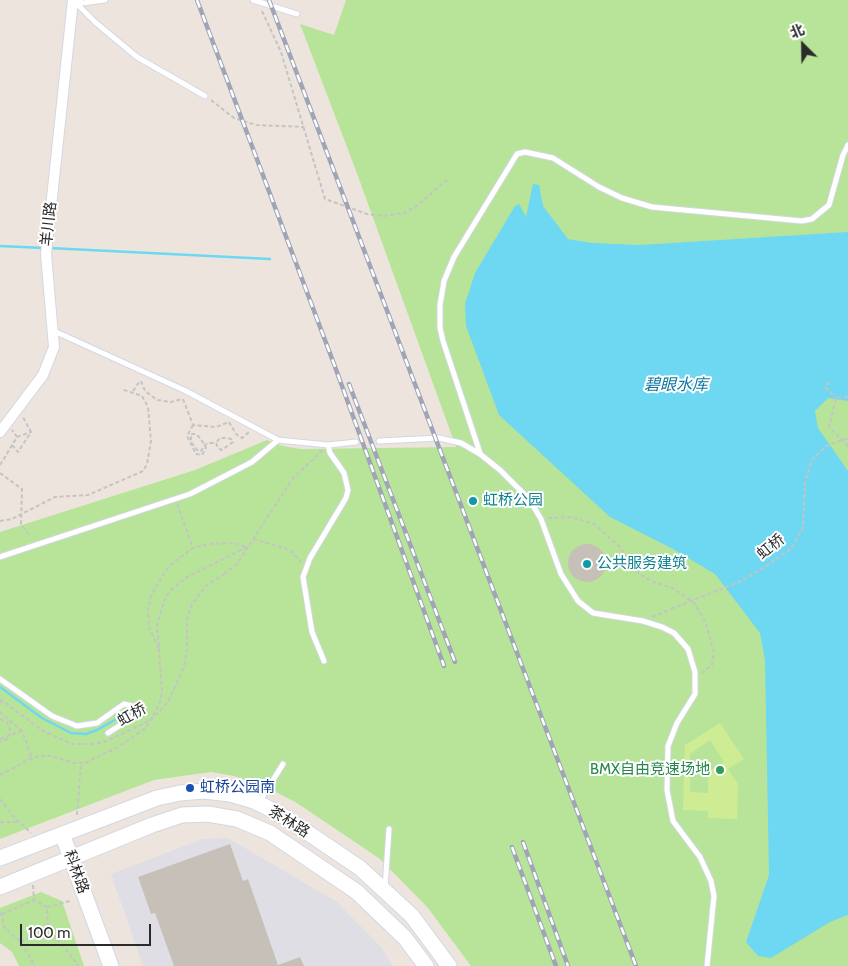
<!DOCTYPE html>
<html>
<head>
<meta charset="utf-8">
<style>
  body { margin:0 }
  #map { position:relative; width:848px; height:966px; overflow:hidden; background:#ede5dd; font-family:Cabin,"Noto Sans SC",sans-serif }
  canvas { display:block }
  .north { position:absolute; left:778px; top:20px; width:50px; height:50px; -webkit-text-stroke:4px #fff; paint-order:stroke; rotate:337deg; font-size:14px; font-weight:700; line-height:20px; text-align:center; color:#2b2b2b }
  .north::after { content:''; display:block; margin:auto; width:18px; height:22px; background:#2b2b2b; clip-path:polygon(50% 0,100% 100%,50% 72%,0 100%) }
  .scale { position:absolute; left:20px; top:924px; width:131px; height:22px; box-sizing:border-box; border:2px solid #2b2b2b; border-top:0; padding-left:6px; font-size:15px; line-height:18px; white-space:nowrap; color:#2b2b2b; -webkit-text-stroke:4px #fff; paint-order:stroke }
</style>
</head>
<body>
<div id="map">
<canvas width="848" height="966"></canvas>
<div class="north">北</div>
<div class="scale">100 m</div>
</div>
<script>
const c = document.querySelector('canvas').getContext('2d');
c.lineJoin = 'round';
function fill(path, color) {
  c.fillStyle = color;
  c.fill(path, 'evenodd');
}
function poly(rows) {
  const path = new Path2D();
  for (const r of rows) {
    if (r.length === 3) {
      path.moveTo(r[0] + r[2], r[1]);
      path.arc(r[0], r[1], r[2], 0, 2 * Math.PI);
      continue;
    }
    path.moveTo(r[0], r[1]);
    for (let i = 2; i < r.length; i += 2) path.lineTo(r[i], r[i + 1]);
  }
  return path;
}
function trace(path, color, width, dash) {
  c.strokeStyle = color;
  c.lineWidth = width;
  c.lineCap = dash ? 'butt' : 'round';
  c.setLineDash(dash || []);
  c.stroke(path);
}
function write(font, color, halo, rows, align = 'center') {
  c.font = font + ' Cabin,"Noto Sans SC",sans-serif';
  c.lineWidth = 4;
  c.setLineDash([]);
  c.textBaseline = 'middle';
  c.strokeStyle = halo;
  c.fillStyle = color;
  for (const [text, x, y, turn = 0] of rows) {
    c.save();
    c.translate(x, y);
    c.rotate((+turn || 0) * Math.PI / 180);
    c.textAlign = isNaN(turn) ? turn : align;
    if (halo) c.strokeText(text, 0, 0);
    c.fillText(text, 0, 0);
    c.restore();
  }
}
const industrial = poly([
  [228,838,337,902,381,947,393,966,143,966,111,874,203,839]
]);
const green = poly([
  [346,0,848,0,848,966,471,966,428,908,380,859,297,803,272,790,234,776,211,772,154,780,0,839,0,532,195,470,267,440,283,446,301,449,456,447,355,168,300,24,334,35],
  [41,892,62,901,84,966,19,966,12,952,0,943,0,908]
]);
const pitch = poly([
  [720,723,744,759,728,769,738,784,737,819,708,818,708,811,683,810,685,745],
  [710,740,724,762,708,772,708,793,690,792,690,754]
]);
const water = poly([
  [533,184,539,185,543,206,568,239,592,243,640,245,848,232,848,401,828,398,815,411,818,428,848,471,848,915,830,922,771,958,758,956,746,942,769,875,765,660,760,633,715,574,673,549,610,517,499,415,466,326,465,304,475,273,515,206,519,204,526,217]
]);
const stream = poly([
  [0,246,44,248],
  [49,248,270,259],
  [0,687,42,718,71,733,86,734,97,730,127,713]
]);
const building = poly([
  [587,563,19],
  [230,844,243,881,248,879,278,965,300,957,304,966,174,966,155,913,151,914,138,877]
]);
const path = poly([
  [262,11,281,52,325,199,367,214,383,216,404,213,418,205,448,179],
  [211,100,234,118,256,125,304,127],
  [141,381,145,391,157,400,171,402,182,399],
  [829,382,825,387,836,398],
  [133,391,140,381],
  [848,397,836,398,829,427,848,446],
  [183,399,193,425,216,427,229,422],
  [229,422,236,434,242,438,249,432],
  [193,425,187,436,196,454,202,455,206,448,205,445,204,444,200,438,196,434,191,434,191,442,198,451,201,451,205,445,208,443,216,443,218,448,222,450,233,442,231,439,226,438,220,438,216,443],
  [17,437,31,432],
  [12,445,18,452,31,432,23,417],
  [0,465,17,437,12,430],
  [0,473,22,489,21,524,28,534],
  [177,504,193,548],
  [548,518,571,517,594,524,619,546,638,573,653,582,673,588,694,603,705,621,714,653,712,665,702,673],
  [0,521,12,519,55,497,88,495,143,471,147,464,151,441,148,407,142,396,121,389],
  [253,539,290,550,301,562],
  [224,574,237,564,293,478,323,450],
  [652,617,671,609],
  [159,648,149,628,148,610,151,596,161,578,170,565,193,548,208,544,234,543,247,547],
  [0,704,2,701],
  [0,712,22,731,32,758],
  [0,739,21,731],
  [0,775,32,758,41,756,52,756,73,763,85,763,118,747,147,727,160,702,162,691,157,624,164,601,169,592,187,577,247,547],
  [0,799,13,816,31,833],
  [77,815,81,764],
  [0,822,18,822],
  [33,885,34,900,47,907,48,928,79,966],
  [47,907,70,901],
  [0,913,2,914,4,927,21,942,35,966],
  [2,914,34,900],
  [21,942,47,928]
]);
const lane = poly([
  [73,0,95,22,137,57,205,96],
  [253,0,297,14],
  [76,1,83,3,105,0],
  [54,331,186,391,278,440,328,445,356,442],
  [379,441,439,438,461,443,480,454,500,470,529,499,541,519,561,574,578,601,593,613,643,621,662,627,674,633,688,649,695,672,695,694,677,723,668,746,667,790,673,821,700,857,711,881,714,896,707,966],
  [480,453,443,341,440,328,440,305,444,281,454,257,517,154,525,152,553,158,599,187,622,198,652,207,802,221,812,219,829,205,843,155,848,145],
  [0,557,190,494,252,462,278,440],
  [324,661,312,632,303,577,310,558,346,498,348,490,344,473,330,453,328,445],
  [0,679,52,716,77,726,97,723,124,704,132,706,135,711,133,717,108,733],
  [260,801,283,764],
  [385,888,389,829]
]);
const street = poly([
  [0,432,43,375,54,347,46,254,73,0]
]);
const secondary = poly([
  [62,834,111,966],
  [0,858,157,798,180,793,204,791,230,794,254,801,280,814,360,868,412,916,449,966],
  [0,887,152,825,182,815,208,814,237,819,270,833,357,892,405,938,426,966]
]);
const rail = poly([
  [197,0,334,364,444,666],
  [269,0,636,966],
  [349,384,455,662],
  [523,842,568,966],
  [512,847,556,966]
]);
const pathBridge = poly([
  [671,609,739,582,760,570,788,551,795,543,803,527,805,482,812,460,826,446,848,438],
  [0,699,43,731,72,744,93,744,104,742,145,723,155,716,168,702,184,667,187,649,187,619,192,604,206,586,224,574],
  [0,719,7,722,11,732,7,739,0,742]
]);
const markers = [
  [473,501,5,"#0f9aa8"],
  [587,564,5,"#0f9aa8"],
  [720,770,5,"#2e9e5b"],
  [190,788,5,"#1a4fb4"]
];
const streetNames = [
  ["羊川路",49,224,-84],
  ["虹桥",771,547,-39],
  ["虹桥",132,715,-29],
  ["茶林路",289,822,32],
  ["科林路",76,872,70]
];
const cultureNames = [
  ["虹桥公园",483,501],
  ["公共服务建筑",597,564]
];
const leisureNames = [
  ["BMX自由竞速场地",710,770]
];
const transitNames = [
  ["虹桥公园南",200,788]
];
const waterNames = [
  ["碧眼水库",676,385]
];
fill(industrial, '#dfdee5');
fill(green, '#b8e499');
fill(pitch, '#cdec94');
fill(water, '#6ed7f1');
trace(stream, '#6ed7f1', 2.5);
fill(building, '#c6c0b8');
trace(lane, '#d2d7e4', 7);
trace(street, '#d2d7e4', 12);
trace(secondary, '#d2d7e4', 17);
trace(path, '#c4c4c4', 2, [4, 2.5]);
trace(lane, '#fff', 5);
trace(street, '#fff', 10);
trace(secondary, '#fff', 15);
trace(rail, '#9fa4b6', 4.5);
trace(rail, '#fff', 2.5, [8]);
trace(pathBridge, '#c4c4c4', 2, [4, 2.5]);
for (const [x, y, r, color] of markers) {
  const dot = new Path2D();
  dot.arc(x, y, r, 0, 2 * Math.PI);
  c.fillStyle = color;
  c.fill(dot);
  trace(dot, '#fff', 2);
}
write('15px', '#2b2b2b', '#fff', streetNames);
write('15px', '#0d838f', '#fff', cultureNames, 'left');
write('15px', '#27864d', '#fff', leisureNames, 'right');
write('15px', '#164399', '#fff', transitNames, 'left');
write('italic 16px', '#0b769f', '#fff', waterNames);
</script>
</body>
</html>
